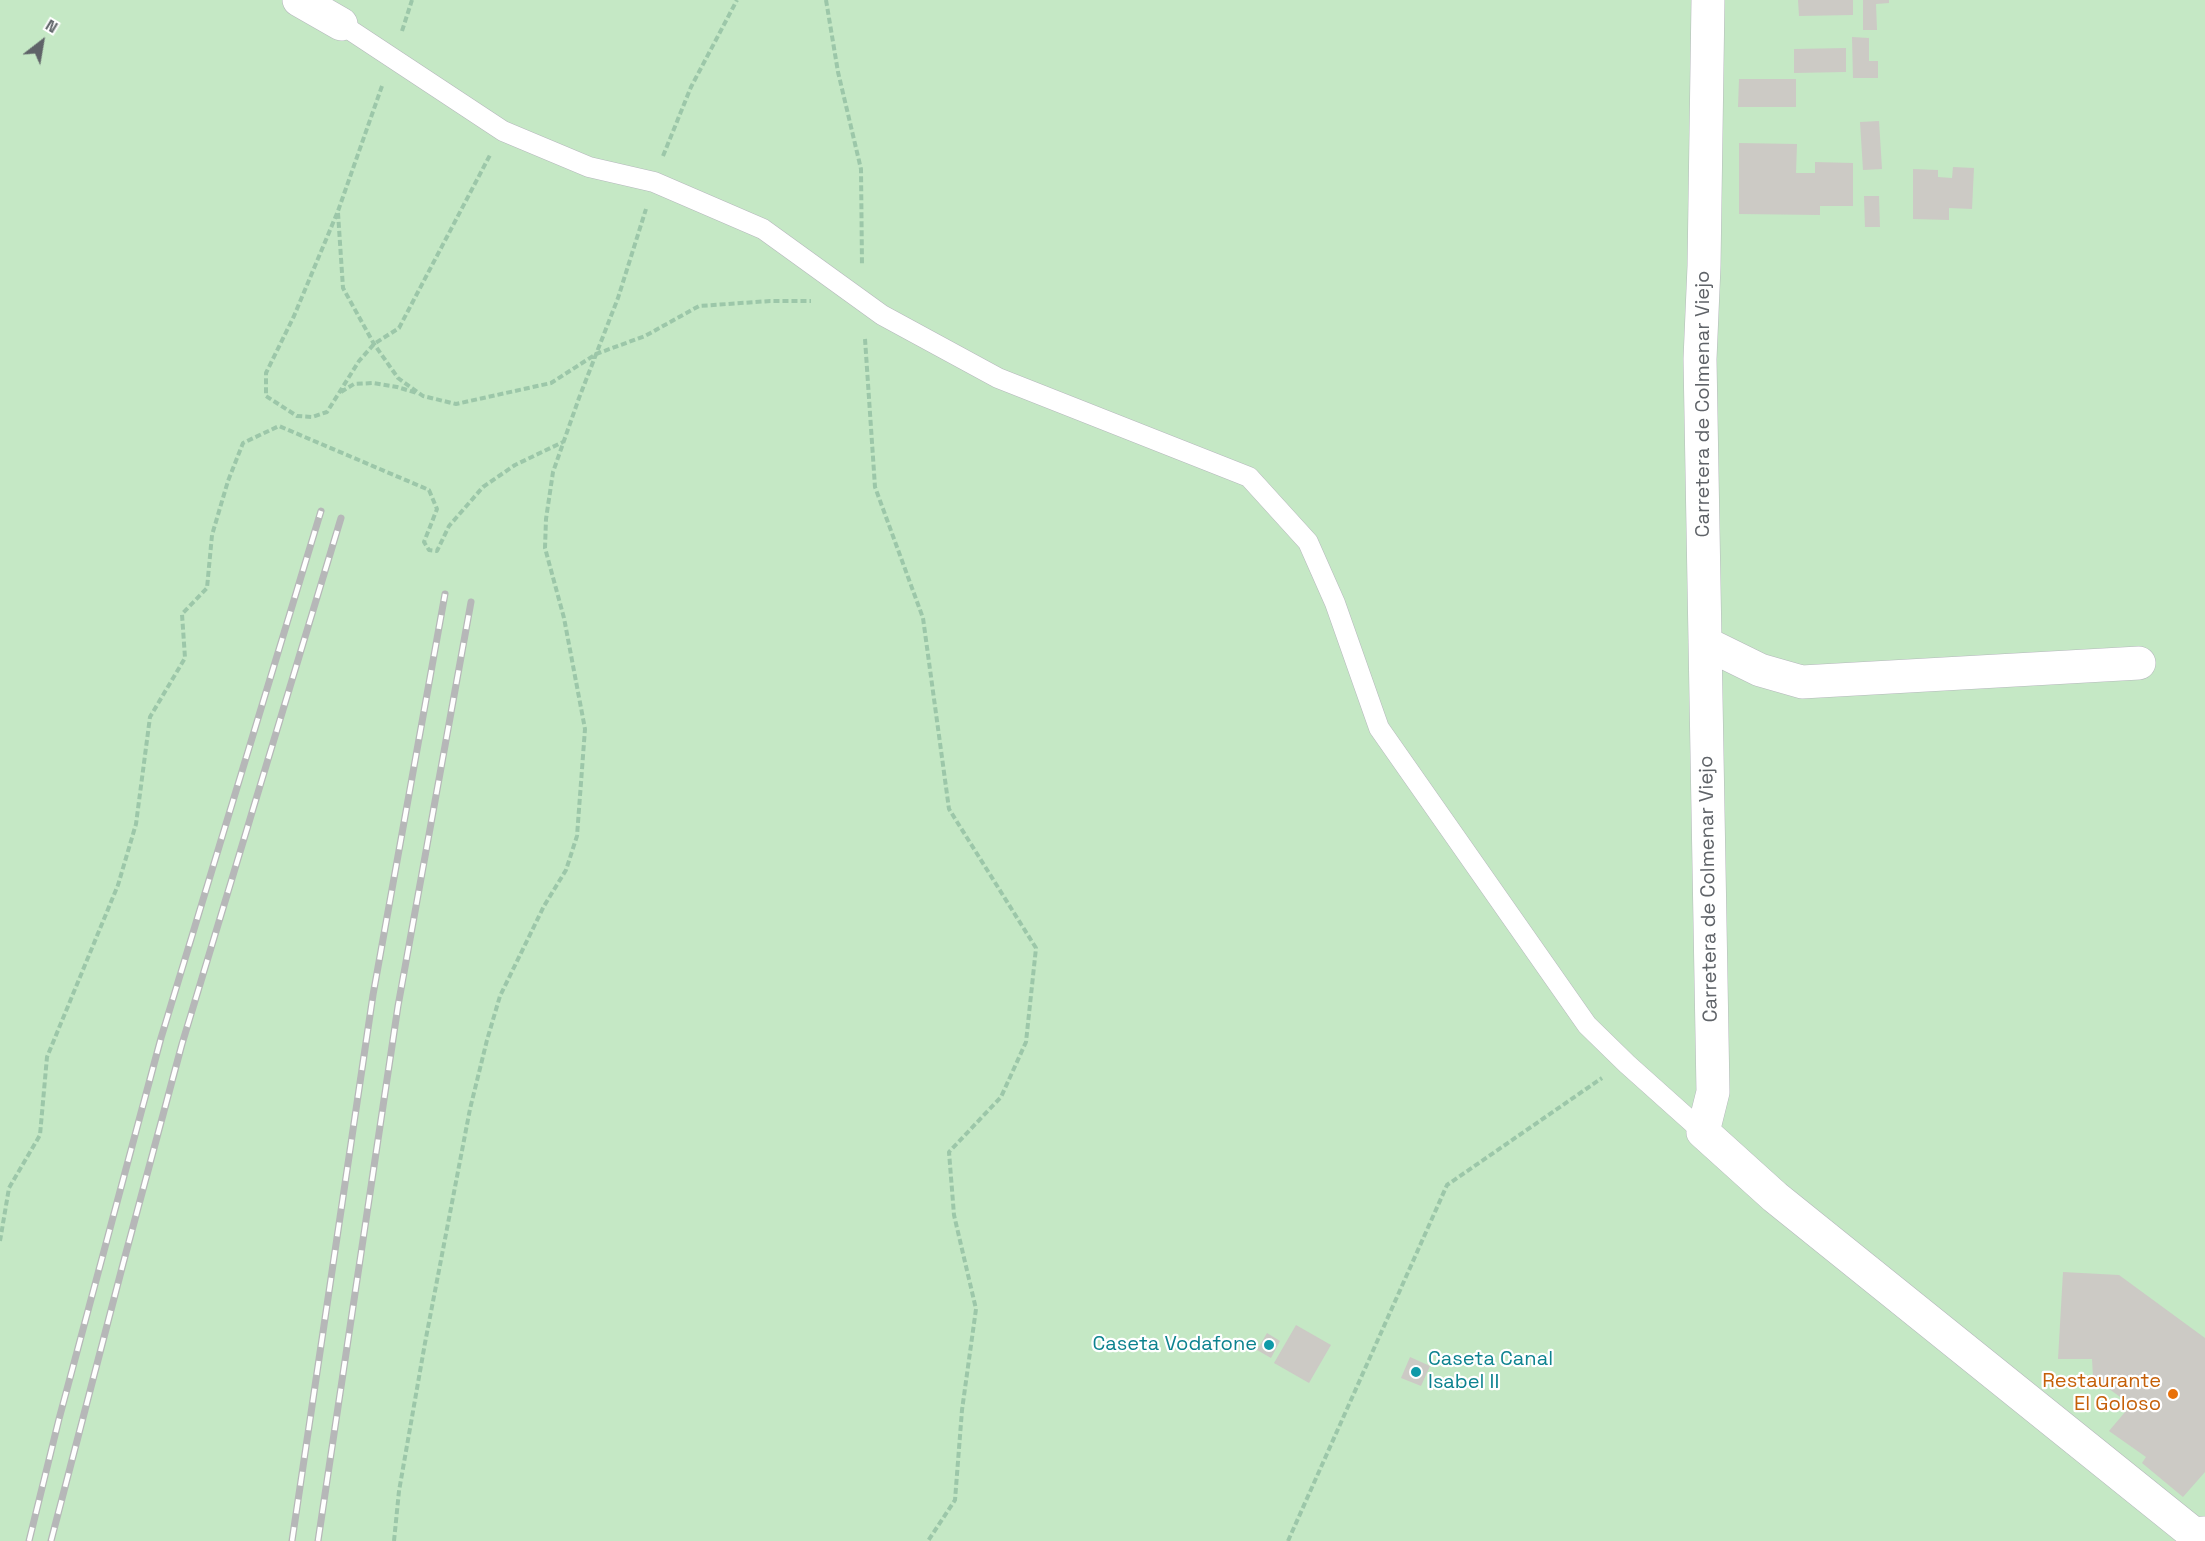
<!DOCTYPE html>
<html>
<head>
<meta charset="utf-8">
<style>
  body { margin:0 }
  #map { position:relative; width:2205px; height:1541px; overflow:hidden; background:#f1efe8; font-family:"Space Grotesk",sans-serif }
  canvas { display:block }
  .north { position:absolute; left:12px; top:12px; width:60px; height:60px; -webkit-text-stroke:4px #fff; paint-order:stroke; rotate:31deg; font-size:16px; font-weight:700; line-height:24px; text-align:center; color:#5f6368 }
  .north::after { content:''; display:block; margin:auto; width:21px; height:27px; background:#5f6368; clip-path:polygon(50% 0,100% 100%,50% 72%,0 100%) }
</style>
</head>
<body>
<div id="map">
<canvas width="2205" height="1541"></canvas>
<div class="north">N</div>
</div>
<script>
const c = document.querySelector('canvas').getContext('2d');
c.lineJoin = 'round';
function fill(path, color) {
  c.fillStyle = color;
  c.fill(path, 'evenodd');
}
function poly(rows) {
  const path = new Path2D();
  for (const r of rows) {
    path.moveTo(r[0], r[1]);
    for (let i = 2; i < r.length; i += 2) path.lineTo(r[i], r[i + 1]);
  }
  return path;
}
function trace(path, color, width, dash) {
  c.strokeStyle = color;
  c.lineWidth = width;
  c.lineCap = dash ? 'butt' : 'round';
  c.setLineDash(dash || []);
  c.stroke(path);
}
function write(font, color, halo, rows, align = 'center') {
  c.font = font + ' "Space Grotesk",sans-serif';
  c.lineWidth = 4.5;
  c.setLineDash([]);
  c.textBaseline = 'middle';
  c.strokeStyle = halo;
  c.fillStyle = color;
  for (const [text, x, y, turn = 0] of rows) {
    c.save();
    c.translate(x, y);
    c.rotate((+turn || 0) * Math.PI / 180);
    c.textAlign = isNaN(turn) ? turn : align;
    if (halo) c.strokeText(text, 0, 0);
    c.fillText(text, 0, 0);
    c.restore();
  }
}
const green = poly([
  [0,0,2205,0,2205,1541,0,1541]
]);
const building = poly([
  [1798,0,1853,0,1853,15,1799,16],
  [1863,0,1889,0,1889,3,1876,4,1877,30,1863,30],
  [1852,37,1869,38,1869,61,1878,61,1878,78,1853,78],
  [1846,48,1846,72,1794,73,1794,49],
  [1739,79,1796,79,1796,107,1738,107],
  [1879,121,1882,169,1863,170,1860,122],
  [1739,143,1797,144,1796,173,1815,173,1815,162,1853,163,1853,206,1820,206,1820,215,1739,214],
  [1953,167,1974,168,1972,209,1949,208,1949,220,1913,219,1913,169,1938,170,1938,177,1952,178],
  [1864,196,1879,196,1880,227,1865,227],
  [2063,1272,2119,1275,2205,1338,2205,1472,2183,1497,2142,1463,2146,1457,2109,1431,2131,1405,2093,1377,2092,1359,2058,1359],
  [1296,1325,1331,1345,1309,1383,1274,1363],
  [1267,1333,1280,1341,1271,1358,1257,1350],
  [1410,1357,1430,1366,1421,1386,1401,1378]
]);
const path = poly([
  [826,0,838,72,861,169,862,266],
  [402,31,412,0],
  [382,86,338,211,294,316,266,373,266,396,297,416,312,417,327,412,359,361,374,344,399,328,490,155],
  [663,156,691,87,737,0],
  [338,213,343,288,374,344,398,378,423,396,456,404,551,383,596,354,645,336,699,306,770,301,811,301],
  [865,339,875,487,923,618,949,809,1036,948,1026,1042,1001,1097,949,1152,954,1215,976,1309,962,1410,955,1500,928,1541],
  [341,392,354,384,373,383,397,387,417,393],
  [0,1241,9,1188,40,1135,47,1057,118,885,136,824,150,717,185,658,182,614,207,588,212,535,228,481,243,443,279,426,429,490,437,509,424,542,429,550,437,551,449,526,483,487,515,465,563,442],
  [394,1541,399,1491,425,1343,470,1109,487,1040,500,996,544,906,566,870,577,836,585,729,564,618,545,548,546,519,553,472,579,398,618,298,646,209],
  [1288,1541,1447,1185,1602,1078]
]);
const service = poly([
  [341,24,503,131,589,167,654,182,763,229,882,315,998,378,1249,477,1308,542,1335,603,1379,728,1587,1025,1627,1064,1703,1132]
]);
const minor = poly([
  [299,0,341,24],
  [1708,0,1704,266,1700,359,1713,1092,1703,1132,1775,1197,2194,1534,2205,1533],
  [1705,643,1760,670,1802,682,2139,663]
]);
const rail = poly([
  [29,1541,59,1419,161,1038,321,511],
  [51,1541,123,1264,182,1044,341,518],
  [292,1541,373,995,445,594],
  [318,1541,398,1006,471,602]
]);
const markers = [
  [1269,1345,6,"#0f9aa8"],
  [1416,1372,6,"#0f9aa8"],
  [2173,1394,6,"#e8710a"]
];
const streetNames = [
  ["Carretera de Colmenar Viejo",1704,404,-90],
  ["Carretera de Colmenar Viejo",1709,889,-91]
];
const cultureNames = [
  ["Caseta Vodafone",1257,1345],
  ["Caseta Canal",1428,1360,"left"],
  ["Isabel II",1428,1383,"left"]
];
const foodNames = [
  ["Restaurante",2161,1382],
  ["El Goloso",2161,1405]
];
fill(green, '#c5e8c5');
fill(building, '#cccac5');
trace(service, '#b5b8bc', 21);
trace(minor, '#b5b8bc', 34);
trace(path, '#9cc7a9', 4, [6, 3]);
trace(service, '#fff', 20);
trace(minor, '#fff', 33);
trace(rail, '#b6b7b8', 7);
trace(rail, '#fff', 4.5, [14]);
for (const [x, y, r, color] of markers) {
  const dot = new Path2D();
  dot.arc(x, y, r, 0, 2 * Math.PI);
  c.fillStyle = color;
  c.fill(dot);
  trace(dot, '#fff', 2);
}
write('20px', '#5f6368', '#fff', streetNames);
write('20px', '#0d838f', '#fff', cultureNames, 'right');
write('20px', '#c56008', '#fff', foodNames, 'right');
</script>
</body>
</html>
